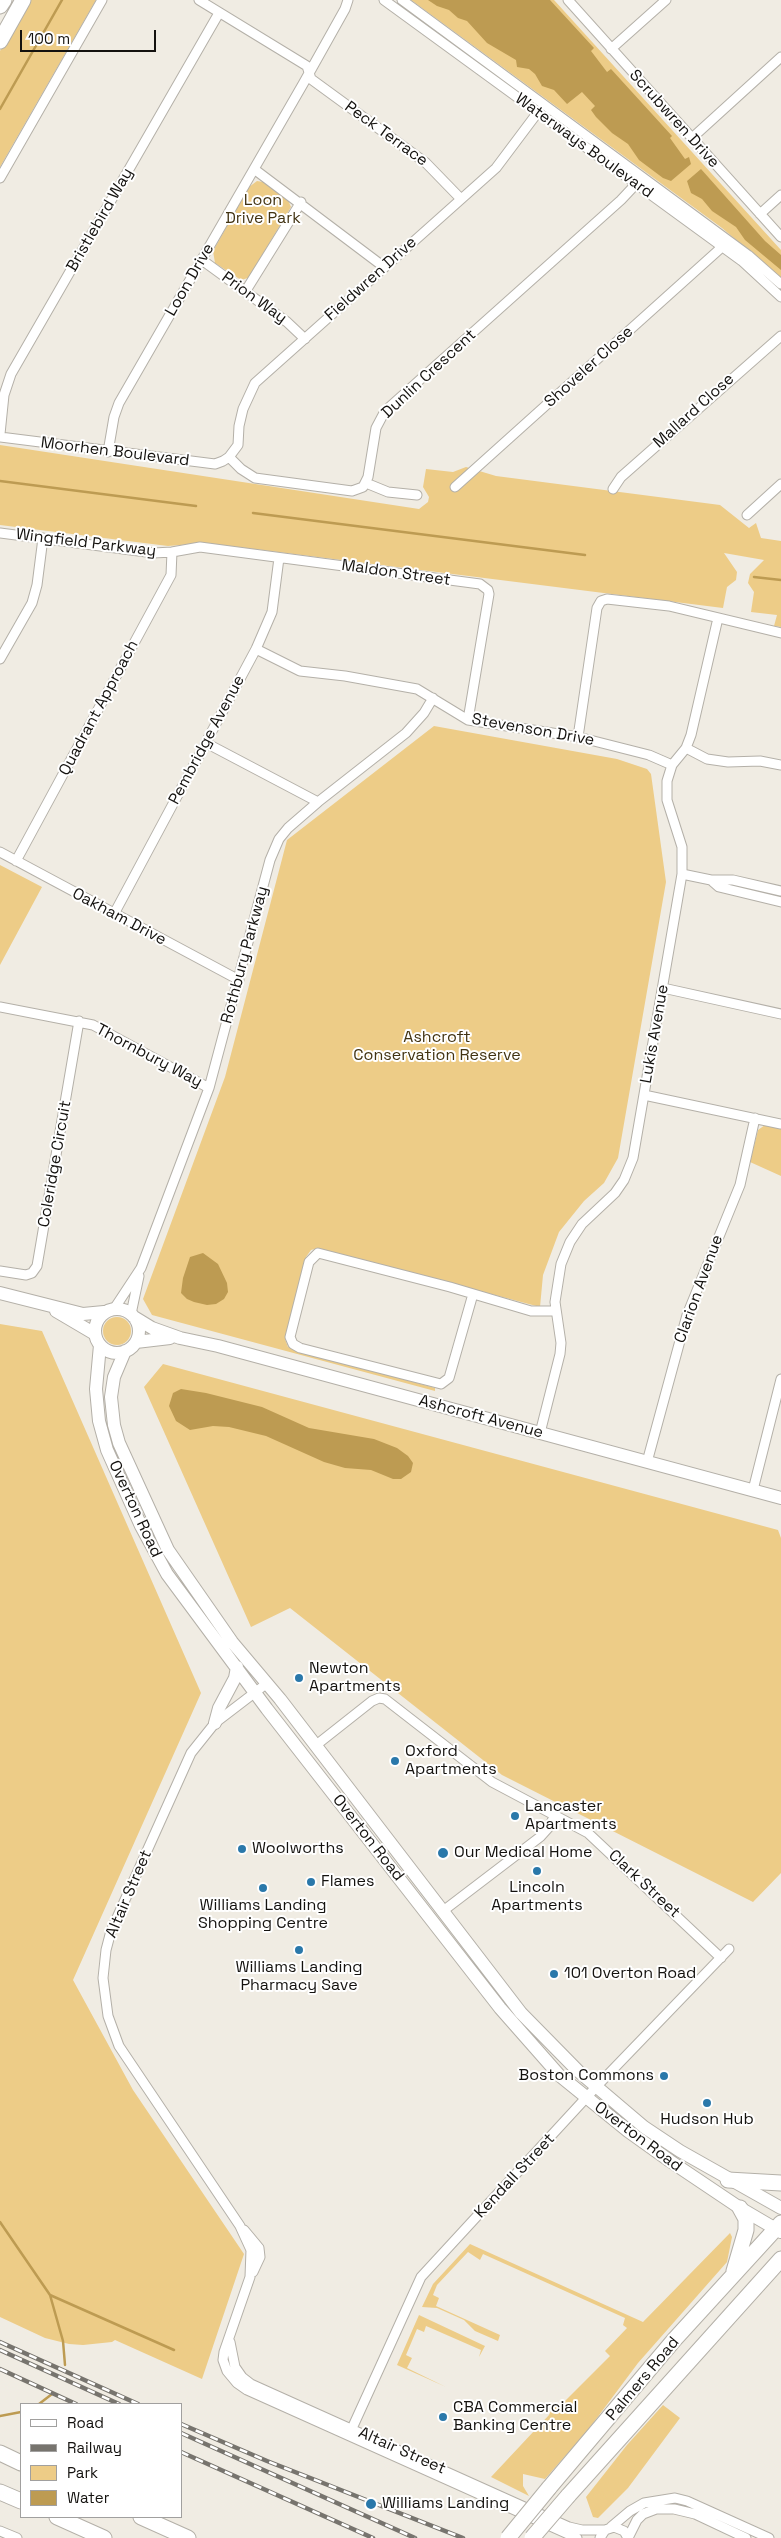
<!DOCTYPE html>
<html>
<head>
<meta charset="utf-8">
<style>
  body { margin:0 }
  #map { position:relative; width:781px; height:2538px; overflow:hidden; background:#f0ece3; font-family:"Space Grotesk",sans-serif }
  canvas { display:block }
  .legend { position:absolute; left:20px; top:2403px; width:162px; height:115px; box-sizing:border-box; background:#fff; border:1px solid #a1a09f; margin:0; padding:6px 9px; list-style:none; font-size:15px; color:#14120f }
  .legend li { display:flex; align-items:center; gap:10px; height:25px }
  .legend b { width:25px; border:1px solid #a1a09f }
  .scale { position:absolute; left:20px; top:30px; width:136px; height:22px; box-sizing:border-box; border:2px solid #14120f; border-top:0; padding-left:6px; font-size:15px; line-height:18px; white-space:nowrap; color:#14120f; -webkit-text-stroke:4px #fff; paint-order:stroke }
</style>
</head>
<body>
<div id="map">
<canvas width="781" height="2538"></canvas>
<ul class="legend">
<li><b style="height:6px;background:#fff"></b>Road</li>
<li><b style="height:6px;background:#77746e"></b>Railway</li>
<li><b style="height:14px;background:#edcc87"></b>Park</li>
<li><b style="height:14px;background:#bd9b52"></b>Water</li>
</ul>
<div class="scale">100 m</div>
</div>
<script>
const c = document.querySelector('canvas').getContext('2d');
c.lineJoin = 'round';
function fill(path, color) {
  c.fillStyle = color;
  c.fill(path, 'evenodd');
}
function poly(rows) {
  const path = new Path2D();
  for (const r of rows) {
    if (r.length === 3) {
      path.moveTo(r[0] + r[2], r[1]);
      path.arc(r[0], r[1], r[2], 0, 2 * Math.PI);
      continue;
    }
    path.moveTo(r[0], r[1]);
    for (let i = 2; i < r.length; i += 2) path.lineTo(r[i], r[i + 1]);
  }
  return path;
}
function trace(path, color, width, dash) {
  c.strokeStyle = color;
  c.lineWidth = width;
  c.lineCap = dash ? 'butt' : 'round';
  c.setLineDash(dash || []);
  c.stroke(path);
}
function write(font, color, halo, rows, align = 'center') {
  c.font = font + ' "Space Grotesk",sans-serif';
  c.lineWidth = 4;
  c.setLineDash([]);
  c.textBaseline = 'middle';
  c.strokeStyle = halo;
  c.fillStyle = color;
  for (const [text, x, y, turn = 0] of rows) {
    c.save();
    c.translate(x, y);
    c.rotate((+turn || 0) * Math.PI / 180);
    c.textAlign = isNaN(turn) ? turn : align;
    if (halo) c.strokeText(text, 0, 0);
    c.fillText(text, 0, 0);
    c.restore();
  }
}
const green = poly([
  [29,0,96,0,0,167,0,51],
  [411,0,554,0,781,250,781,278,722,228],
  [257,181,263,182,288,200,291,207,252,272,248,278,241,280,215,263,213,251,249,187],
  [0,445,419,509,428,502,429,497,423,487,426,469,453,472,466,467,496,476,720,505,749,528,756,523,761,538,781,541,781,627,774,626,777,615,751,612,754,592,748,583,750,574,764,560,724,553,737,572,736,580,727,587,723,608,206,543,168,546,0,525],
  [434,726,617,759,647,769,651,774,666,882,618,1158,604,1183,584,1201,559,1232,543,1275,540,1307,318,1248,311,1250,306,1257,285,1339,288,1347,435,1388,435,1391,152,1315,143,1299,225,1077,287,840],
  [0,865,42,887,0,965],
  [765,1125,781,1128,781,1176,750,1162,758,1130],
  [117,1331,14],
  [0,1324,42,1331,201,1693,73,1980,133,2090,244,2254,202,2379,115,2340,112,2342,83,2345,69,2344,45,2338,0,2317],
  [163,1364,778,1530,781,1538,781,1873,753,1902,502,1775,290,1608,251,1627,144,1387],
  [730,2233,732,2237,727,2262,638,2363,588,2430,545,2479,523,2474,523,2486,529,2496,491,2477,549,2415,555,2402,560,2406,610,2356,605,2351,627,2328,623,2325,625,2318,483,2254,480,2260,468,2252,437,2285,433,2295,439,2298,436,2306,500,2335,498,2341,475,2331,464,2320,437,2308,422,2307,433,2284,470,2244,643,2322],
  [419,2315,485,2346,479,2357,481,2350,433,2329,426,2326,424,2332,417,2329,406,2355,412,2358,407,2368,446,2387,397,2365],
  [663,2405,680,2418,628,2488,598,2518,593,2517,586,2497,627,2445]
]);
const water = poly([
  [428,0,550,0,594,48,591,51,607,72,611,69,672,136,670,138,685,159,689,157,691,164,671,181,663,178,639,160,628,144,612,133,596,117,591,110,595,106,582,92,567,104,554,90,542,86,535,74,529,69,517,67,516,60,487,43,467,21,458,18,449,10,437,6],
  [701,169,765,241,781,255,781,270,745,240,736,227,712,211,702,199,691,193,687,181],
  [203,1253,218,1264,227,1283,228,1292,224,1299,216,1304,207,1305,194,1302,187,1299,181,1293,183,1278,190,1257],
  [181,1389,206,1393,262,1407,309,1428,374,1439,397,1448,408,1456,413,1463,411,1472,401,1479,393,1479,371,1470,345,1468,324,1462,266,1436,229,1427,213,1426,190,1430,176,1421,169,1406,173,1393]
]);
const stream = poly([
  [0,109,62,0],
  [0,481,196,506],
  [253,513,585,555],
  [754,577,781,580],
  [0,2222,50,2295,63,2341,65,2365],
  [50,2295,174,2350],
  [39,2404,52,2394],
  [0,2416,21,2412]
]);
const street = poly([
  [199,0,307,66,311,79,426,163,461,199],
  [384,0,742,261,781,297],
  [402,0,748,255,781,284],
  [568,0,781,237],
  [611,49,666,0],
  [692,138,781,57],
  [254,169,384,267],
  [0,178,102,0],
  [760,214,781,195],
  [202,260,287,322,305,339],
  [245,292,301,202],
  [0,434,4,395,11,374,219,13],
  [0,437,215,464,223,461,229,457,238,445,239,426,243,409,255,383,496,168,538,112],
  [108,452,114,417,119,403,303,84,345,9,348,0],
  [229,457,241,469,255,478,352,491,363,487,368,477,376,428,385,411,621,200,636,184],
  [366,483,388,492,417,495],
  [455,487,722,247],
  [613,489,621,477,781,336],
  [747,515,781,484],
  [0,533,154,553,172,552,200,547,480,584,488,590,489,594,468,720],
  [256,649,300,671,345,676,417,689,468,720,578,737,649,755,672,765],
  [0,659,32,603,37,585,43,538],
  [578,737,597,608,601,601,607,599,669,606,781,633],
  [206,743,318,802],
  [686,748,707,759,728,762,760,761,781,765],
  [0,852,239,980],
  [16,861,171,575,172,552],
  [682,874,711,880,733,880,781,891],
  [711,880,719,887,781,902],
  [114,914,256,649,272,612,279,558],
  [663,988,781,1014],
  [0,1007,93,1025,209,1088],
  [644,1095,781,1124],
  [0,1271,26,1275,32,1273,37,1266,79,1021],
  [473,1294,449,1378,441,1384,300,1348,293,1344,290,1337,309,1262,318,1253,450,1287,531,1311,556,1311],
  [114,1309,141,1268,209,1088,270,860,279,839,288,828,318,802,406,733,424,713,433,698],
  [131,1314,139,1276],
  [540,1433,560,1354,561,1343,555,1302,561,1264,570,1242,582,1224,615,1193,624,1180,633,1158,682,874,682,847,667,800,667,781,672,765,686,748,691,735,718,618],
  [647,1462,687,1315,740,1185,755,1118],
  [753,1490,781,1379],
  [266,1684,215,1723,191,1753,111,1931,106,1950,103,1978,108,2016,119,2046,240,2226,251,2250,250,2277,224,2352,223,2360,227,2371,237,2383,247,2390,577,2538],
  [315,1746,372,1701,379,1698,385,1699,492,1782,588,1833,721,1958],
  [443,1911,540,1837,549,1827,555,1815],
  [244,2230,259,2248,260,2257,253,2272],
  [230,2342,235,2367,242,2377,251,2384,569,2527,582,2530,605,2530],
  [349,2435,421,2277,596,2087,729,1949],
  [611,2527,630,2511,644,2503,675,2498,687,2501,769,2538],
  [0,2531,17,2538],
  [600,2538,605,2530,614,2527,624,2531,628,2538],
  [628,2538,637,2520,643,2514,656,2509,674,2509,695,2514,746,2538]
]);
const secondary = poly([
  [0,1293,83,1314,104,1312],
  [117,1331,22],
  [56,1311,95,1334],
  [134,1317,152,1328,180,1338,218,1346,781,1498],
  [136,1342,170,1338],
  [100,1345,96,1389,99,1421,107,1450,141,1526,167,1574,267,1709,500,2008,559,2075,628,2131,670,2161,740,2208,781,2232],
  [125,1351,114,1377,111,1397,114,1425,119,1443,168,1550,232,1642,280,1699,521,2013,578,2071,644,2127,680,2151,781,2208],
  [215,1723,219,1708,235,1678,237,1667]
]);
const highway = poly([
  [0,6,4,0],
  [0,41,23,0],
  [728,2180,781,2183],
  [734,2271,746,2230,746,2219,740,2208],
  [0,2453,21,2463],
  [549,2488,674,2340,781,2223],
  [0,2492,21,2501],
  [568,2496,781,2259],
  [57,2517,104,2538],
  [141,2517,188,2538]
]);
const rail = poly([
  [0,2342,138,2404],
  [0,2350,119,2404],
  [0,2369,76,2404],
  [181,2424,267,2461,463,2538],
  [181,2433,415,2538],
  [181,2452,373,2538]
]);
const highwayBridge = poly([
  [508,2538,549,2488],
  [532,2538,568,2496]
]);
const markers = [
  [299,1678,5,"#2a78aa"],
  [395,1761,5,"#2a78aa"],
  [515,1816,5,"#2a78aa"],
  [242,1849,5,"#2a78aa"],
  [443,1853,6,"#2a78aa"],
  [537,1871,5,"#2a78aa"],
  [311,1882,5,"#2a78aa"],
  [263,1888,5,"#2a78aa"],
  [299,1950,5,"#2a78aa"],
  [554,1974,5,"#2a78aa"],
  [664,2076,5,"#2a78aa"],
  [707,2103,5,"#2a78aa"],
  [443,2417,5,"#2a78aa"],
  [371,2504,6,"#2a78aa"]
];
const streetNames = [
  ["Scrubwren Drive",674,119,48],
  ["Peck Terrace",386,134,36],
  ["Waterways Boulevard",584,146,36],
  ["Bristlebird Way",100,220,-60],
  ["Fieldwren Drive",371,279,-42],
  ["Loon Drive",190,280,-60],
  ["Prion Way",254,298,36],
  ["Shoveler Close",589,367,-42],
  ["Dunlin Crescent",429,374,-43],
  ["Mallard Close",694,411,-42],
  ["Moorhen Boulevard",115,452,7],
  ["Wingfield Parkway",86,543,7],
  ["Maldon Street",396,573,8],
  ["Quadrant Approach",99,708,-62],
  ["Stevenson Drive",533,730,10],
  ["Pembridge Avenue",207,740,-62],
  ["Oakham Drive",119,917,28],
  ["Rothbury Parkway",245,955,-75],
  ["Lukis Avenue",655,1034,-80],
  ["Thornbury Way",149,1056,28],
  ["Coleridge Circuit",55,1164,-80],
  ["Clarion Avenue",699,1289,-70],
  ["Ashcroft Avenue",481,1417,15],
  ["Overton Road",135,1509,65],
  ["Overton Road",368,1838,52],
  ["Clark Street",644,1884,43],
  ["Altair Street",129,1894,-67],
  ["Overton Road",638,2137,37],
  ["Kendall Street",515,2176,-47],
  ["Palmers Road",643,2379,-50],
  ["Altair Street",402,2451,24]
];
const parkNames = [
  ["Loon",263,201],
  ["Drive Park",263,219],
  ["Ashcroft",437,1038],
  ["Conservation Reserve",437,1056]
];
const poiNames = [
  ["Newton",309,1669],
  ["Apartments",309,1687],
  ["Oxford",405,1752],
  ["Apartments",405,1770],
  ["Lancaster",525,1807],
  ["Apartments",525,1825],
  ["Woolworths",252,1849],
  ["Our Medical Home",454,1853],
  ["Flames",321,1882],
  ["Lincoln",537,1888,"center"],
  ["Apartments",537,1906,"center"],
  ["Williams Landing",263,1906,"center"],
  ["Shopping Centre",263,1924,"center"],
  ["Williams Landing",299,1968,"center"],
  ["Pharmacy Save",299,1986,"center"],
  ["101 Overton Road",564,1974],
  ["Boston Commons",654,2076,"right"],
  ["Hudson Hub",707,2120,"center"],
  ["CBA Commercial",453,2408],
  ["Banking Centre",453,2426],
  ["Williams Landing",382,2504]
];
fill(green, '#edcc87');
fill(water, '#bd9b52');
trace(stream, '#bd9b52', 2.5);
trace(street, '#b4b0a8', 11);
trace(secondary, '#b4b0a8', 14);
trace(highway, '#b4b0a8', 17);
trace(street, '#fff', 9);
trace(secondary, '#fff', 12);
trace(highway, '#fff', 15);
trace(rail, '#77746e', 4.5);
trace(rail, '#fff', 2.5, [8]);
trace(highwayBridge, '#b4b0a8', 17, []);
trace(highwayBridge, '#fff', 15);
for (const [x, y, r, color] of markers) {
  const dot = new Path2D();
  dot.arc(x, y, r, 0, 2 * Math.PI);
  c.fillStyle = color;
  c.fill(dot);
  trace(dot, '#fff', 2);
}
write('16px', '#14120f', '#fff', streetNames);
write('16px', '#423312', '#fff', parkNames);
write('16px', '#14120f', '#fff', poiNames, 'left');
</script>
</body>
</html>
